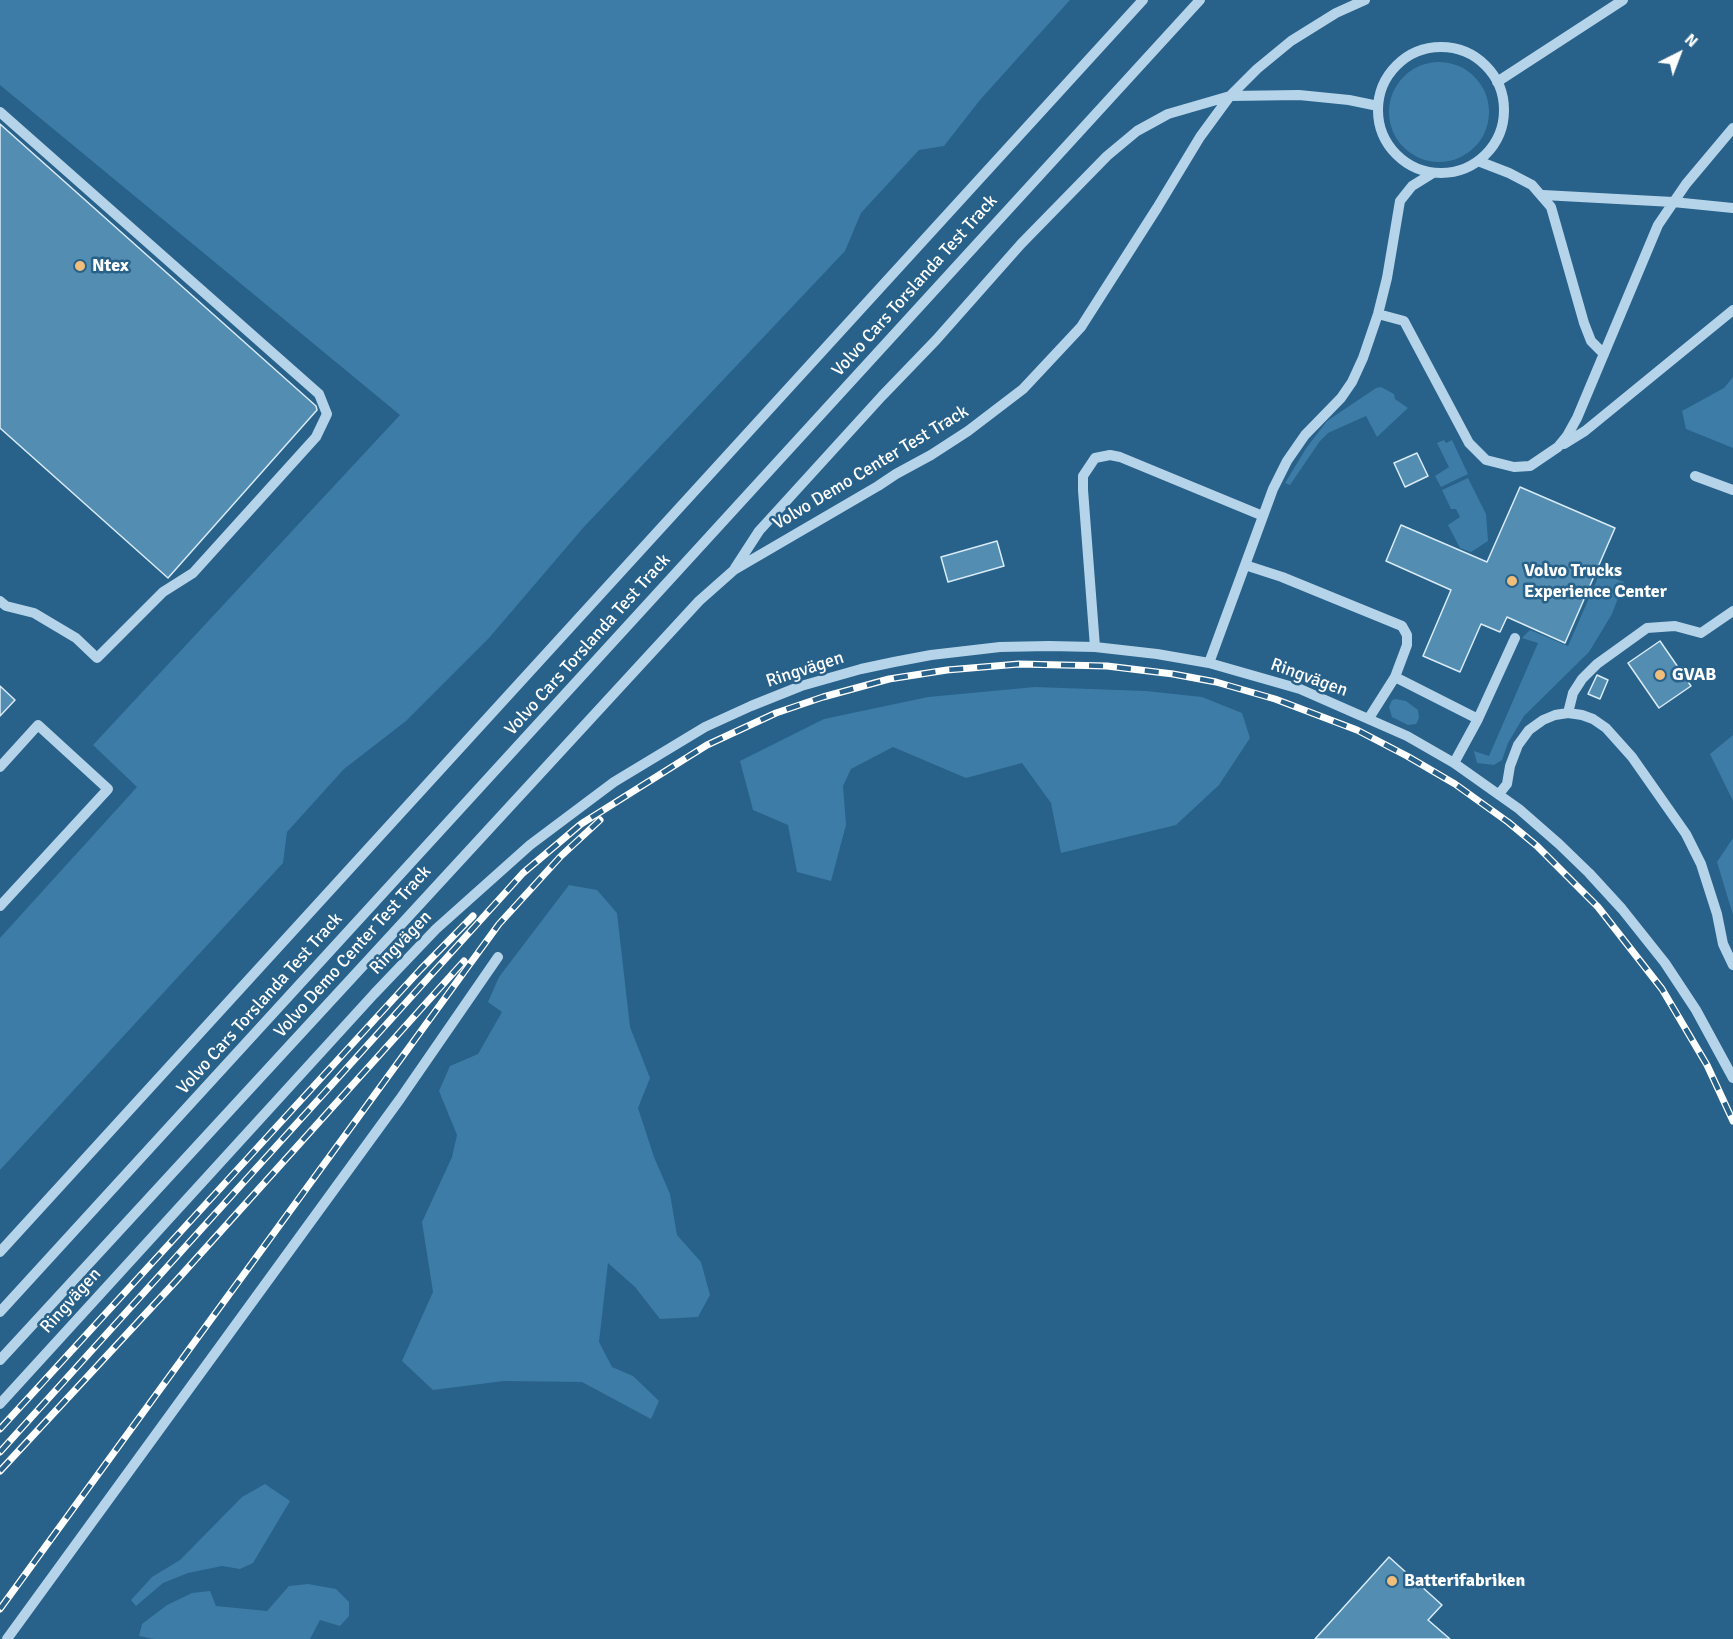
<!DOCTYPE html>
<html>
<head>
<meta charset="utf-8">
<style>
  body { margin:0 }
  #map { position:relative; width:1733px; height:1639px; overflow:hidden; background:#286189; font-family:Signika,sans-serif }
  canvas { display:block }
  .north { position:absolute; left:1649px; top:24px; width:60px; height:60px; -webkit-text-stroke:4px #286189; paint-order:stroke; rotate:42deg; font-size:16px; font-weight:700; line-height:24px; text-align:center; color:#fff }
  .north::after { content:''; display:block; margin:auto; width:21px; height:27px; background:#fff; clip-path:polygon(50% 0,100% 100%,50% 72%,0 100%) }
</style>
</head>
<body>
<div id="map">
<canvas width="1733" height="1639"></canvas>
<div class="north">N</div>
</div>
<script>
const c = document.querySelector('canvas').getContext('2d');
c.lineJoin = 'round';
function fill(path, color) {
  c.fillStyle = color;
  c.fill(path, 'evenodd');
}
function poly(rows) {
  const path = new Path2D();
  for (const r of rows) {
    if (r.length === 3) {
      path.moveTo(r[0] + r[2], r[1]);
      path.arc(r[0], r[1], r[2], 0, 2 * Math.PI);
      continue;
    }
    path.moveTo(r[0], r[1]);
    for (let i = 2; i < r.length; i += 2) path.lineTo(r[i], r[i + 1]);
  }
  return path;
}
function trace(path, color, width, dash) {
  c.strokeStyle = color;
  c.lineWidth = width;
  c.lineCap = dash ? 'butt' : 'round';
  c.setLineDash(dash || []);
  c.stroke(path);
}
function write(font, color, halo, rows, align = 'center') {
  c.font = font + ' Signika,sans-serif';
  c.lineWidth = 5;
  c.setLineDash([]);
  c.textBaseline = 'middle';
  c.strokeStyle = halo;
  c.fillStyle = color;
  for (const [text, x, y, turn = 0] of rows) {
    c.save();
    c.translate(x, y);
    c.rotate((+turn || 0) * Math.PI / 180);
    c.textAlign = isNaN(turn) ? turn : align;
    if (halo) c.strokeText(text, 0, 0);
    c.fillText(text, 0, 0);
    c.restore();
  }
}
const green = poly([
  [0,0,1070,0,980,100,944,146,919,150,861,213,845,251,583,528,489,638,406,721,344,769,287,832,283,863,0,1170,0,938,137,787,93,745,400,415,0,85],
  [1439,112,50],
  [1733,377,1733,448,1686,429,1682,411,1724,388],
  [1381,387,1394,394,1395,399,1408,408,1377,437,1366,416,1328,433,1320,441,1290,485,1285,483,1307,447,1327,421,1376,388],
  [1444,440,1446,443,1452,440,1468,474,1441,487,1435,476,1449,467,1437,443],
  [1468,478,1486,514,1488,541,1471,552,1460,548,1448,525,1460,517,1456,509,1451,509,1442,490],
  [1600,573,1624,582,1612,614,1589,652,1524,716,1508,743,1502,760,1494,765,1477,763,1474,751,1489,756,1538,643,1522,638,1530,630,1568,646],
  [1035,687,1146,691,1202,697,1242,713,1250,738,1219,785,1176,825,1061,853,1051,803,1022,763,966,778,893,747,851,769,843,786,846,825,831,881,797,872,788,825,753,810,740,761,824,719,928,697],
  [1396,699,1406,701,1418,710,1419,718,1416,724,1408,725,1392,717,1389,707,1392,700],
  [1733,735,1733,801,1710,754],
  [1733,838,1733,915,1717,862],
  [569,885,597,890,617,913,630,1027,650,1078,638,1108,654,1157,670,1194,677,1235,701,1262,710,1295,698,1317,660,1319,635,1287,608,1263,599,1342,612,1367,633,1376,659,1401,651,1419,582,1382,504,1381,433,1390,402,1361,433,1292,422,1222,452,1157,457,1135,439,1091,450,1066,478,1054,502,1012,488,1002,499,977],
  [265,1484,290,1501,253,1563,240,1569,222,1566,188,1573,163,1583,136,1606,131,1600,152,1577,180,1560,242,1497],
  [308,1584,336,1589,349,1602,349,1616,340,1626,320,1620,310,1639,154,1639,139,1636,142,1624,167,1605,192,1593,210,1591,216,1606,267,1611,289,1586]
]);
const building = poly([
  [0,124,316,406,317,410,168,578,0,428,0,124],
  [1417,453,1428,476,1405,487,1394,463,1417,453],
  [1520,487,1615,528,1565,643,1507,617,1500,632,1481,624,1460,672,1423,656,1451,590,1386,561,1401,525,1487,562,1520,487],
  [997,541,1004,566,948,582,941,557,997,541],
  [1660,641,1691,686,1659,708,1628,663,1660,641],
  [1597,675,1608,680,1600,699,1588,694,1597,675],
  [0,686,15,700,0,716,0,686],
  [1389,1557,1442,1605,1428,1620,1450,1639,1315,1639,1389,1557]
]);
const minor = poly([
  [1441,110,63],
  [1497,82,1623,0],
  [0,112,319,394,327,414,316,437,193,573,163,592,97,658,76,638,34,613,6,606,0,601],
  [1478,161,1509,173,1532,185,1551,207,1584,323,1591,341,1604,354],
  [1543,195,1673,202,1733,208],
  [1378,314,1404,321,1469,443,1486,460,1514,467,1530,466,1558,447,1567,436,1577,418,1658,225,1686,184,1733,128],
  [1564,444,1585,431,1733,310],
  [1695,476,1733,490],
  [1245,565,1282,577,1402,626,1407,635,1407,645,1395,677,1369,718],
  [735,568,759,531,882,396,936,340,1021,244,1107,156,1137,131,1168,114,1230,96,1299,95,1349,100,1378,106],
  [1095,647,1083,490,1083,476,1095,458,1110,455,1120,457,1263,516],
  [1209,663,1273,489,1287,461,1305,435,1341,398,1352,382,1363,358,1378,314,1387,278,1400,201,1412,186,1433,173],
  [1395,677,1478,719,1454,763],
  [1568,713,1573,693,1582,679,1597,664,1647,628,1675,626,1701,633,1733,611],
  [1478,719,1515,638],
  [0,767,38,725,108,789,0,906],
  [1499,794,1507,784,1510,766,1518,745,1529,730,1543,720,1555,715,1568,713,1582,715,1593,719,1606,728,1632,757,1686,834,1701,864,1717,914,1723,944,1733,965],
  [0,1252,1143,0],
  [0,1312,1200,0],
  [0,1360,699,601,734,570,878,486,896,474,931,455,968,431,1023,389,1081,327,1157,208,1200,137,1230,96,1257,69,1291,41,1336,13,1365,0],
  [0,1404,374,994,436,929,530,845,614,782,705,727,751,706,801,686,861,669,894,662,931,655,1000,647,1049,646,1095,647,1157,654,1209,663,1300,689,1407,736,1454,763,1519,809,1559,844,1589,873,1622,909,1665,963,1696,1010,1733,1078],
  [7,1639,400,1099,498,957]
]);
const rail = poly([
  [0,1429,420,970,473,916],
  [0,1452,523,873,581,824,707,745,776,713,823,697,889,679,947,670,1019,664,1107,666,1173,674,1216,682,1275,699,1357,730,1407,756,1455,784,1508,822,1537,846,1598,907,1662,989,1707,1065,1733,1121],
  [0,1471,176,1281,464,961],
  [0,1609,499,924,561,856,600,820]
]);
const markers = [
  [80,266,6,"#f1bd7b"],
  [1512,581,6,"#f1bd7b"],
  [1660,675,6,"#f1bd7b"],
  [1392,1581,6,"#f1bd7b"]
];
const poiNames = [
  ["Ntex",92,266],
  ["Volvo Trucks",1524,571],
  ["Experience Center",1524,592],
  ["GVAB",1672,675],
  ["Batterifabriken",1404,1581]
];
const streetNames = [
  ["Volvo Cars Torslanda Test Track",915,286,-48],
  ["Volvo Demo Center Test Track",871,468,-31],
  ["Volvo Cars Torslanda Test Track",588,645,-48],
  ["Ringvägen",805,670,-18],
  ["Ringvägen",1309,678,20],
  ["Ringvägen",401,943,-46],
  ["Volvo Demo Center Test Track",353,952,-48],
  ["Volvo Cars Torslanda Test Track",260,1004,-48],
  ["Ringvägen",71,1301,-48]
];
fill(green, '#3c7ca6');
fill(building, '#548db2');
trace(building, '#d9ebf7', 1.5);
trace(minor, '#b5d4e9', 10);
trace(rail, '#fff', 7);
trace(rail, '#286189', 4.5, [14]);
for (const [x, y, r, color] of markers) {
  const dot = new Path2D();
  dot.arc(x, y, r, 0, 2 * Math.PI);
  c.fillStyle = color;
  c.fill(dot);
  trace(dot, '#286189', 2);
}
write('bold 18px', '#fff', '#286189', poiNames, 'left');
write('18px', '#fff', '#286189', streetNames);
</script>
</body>
</html>
